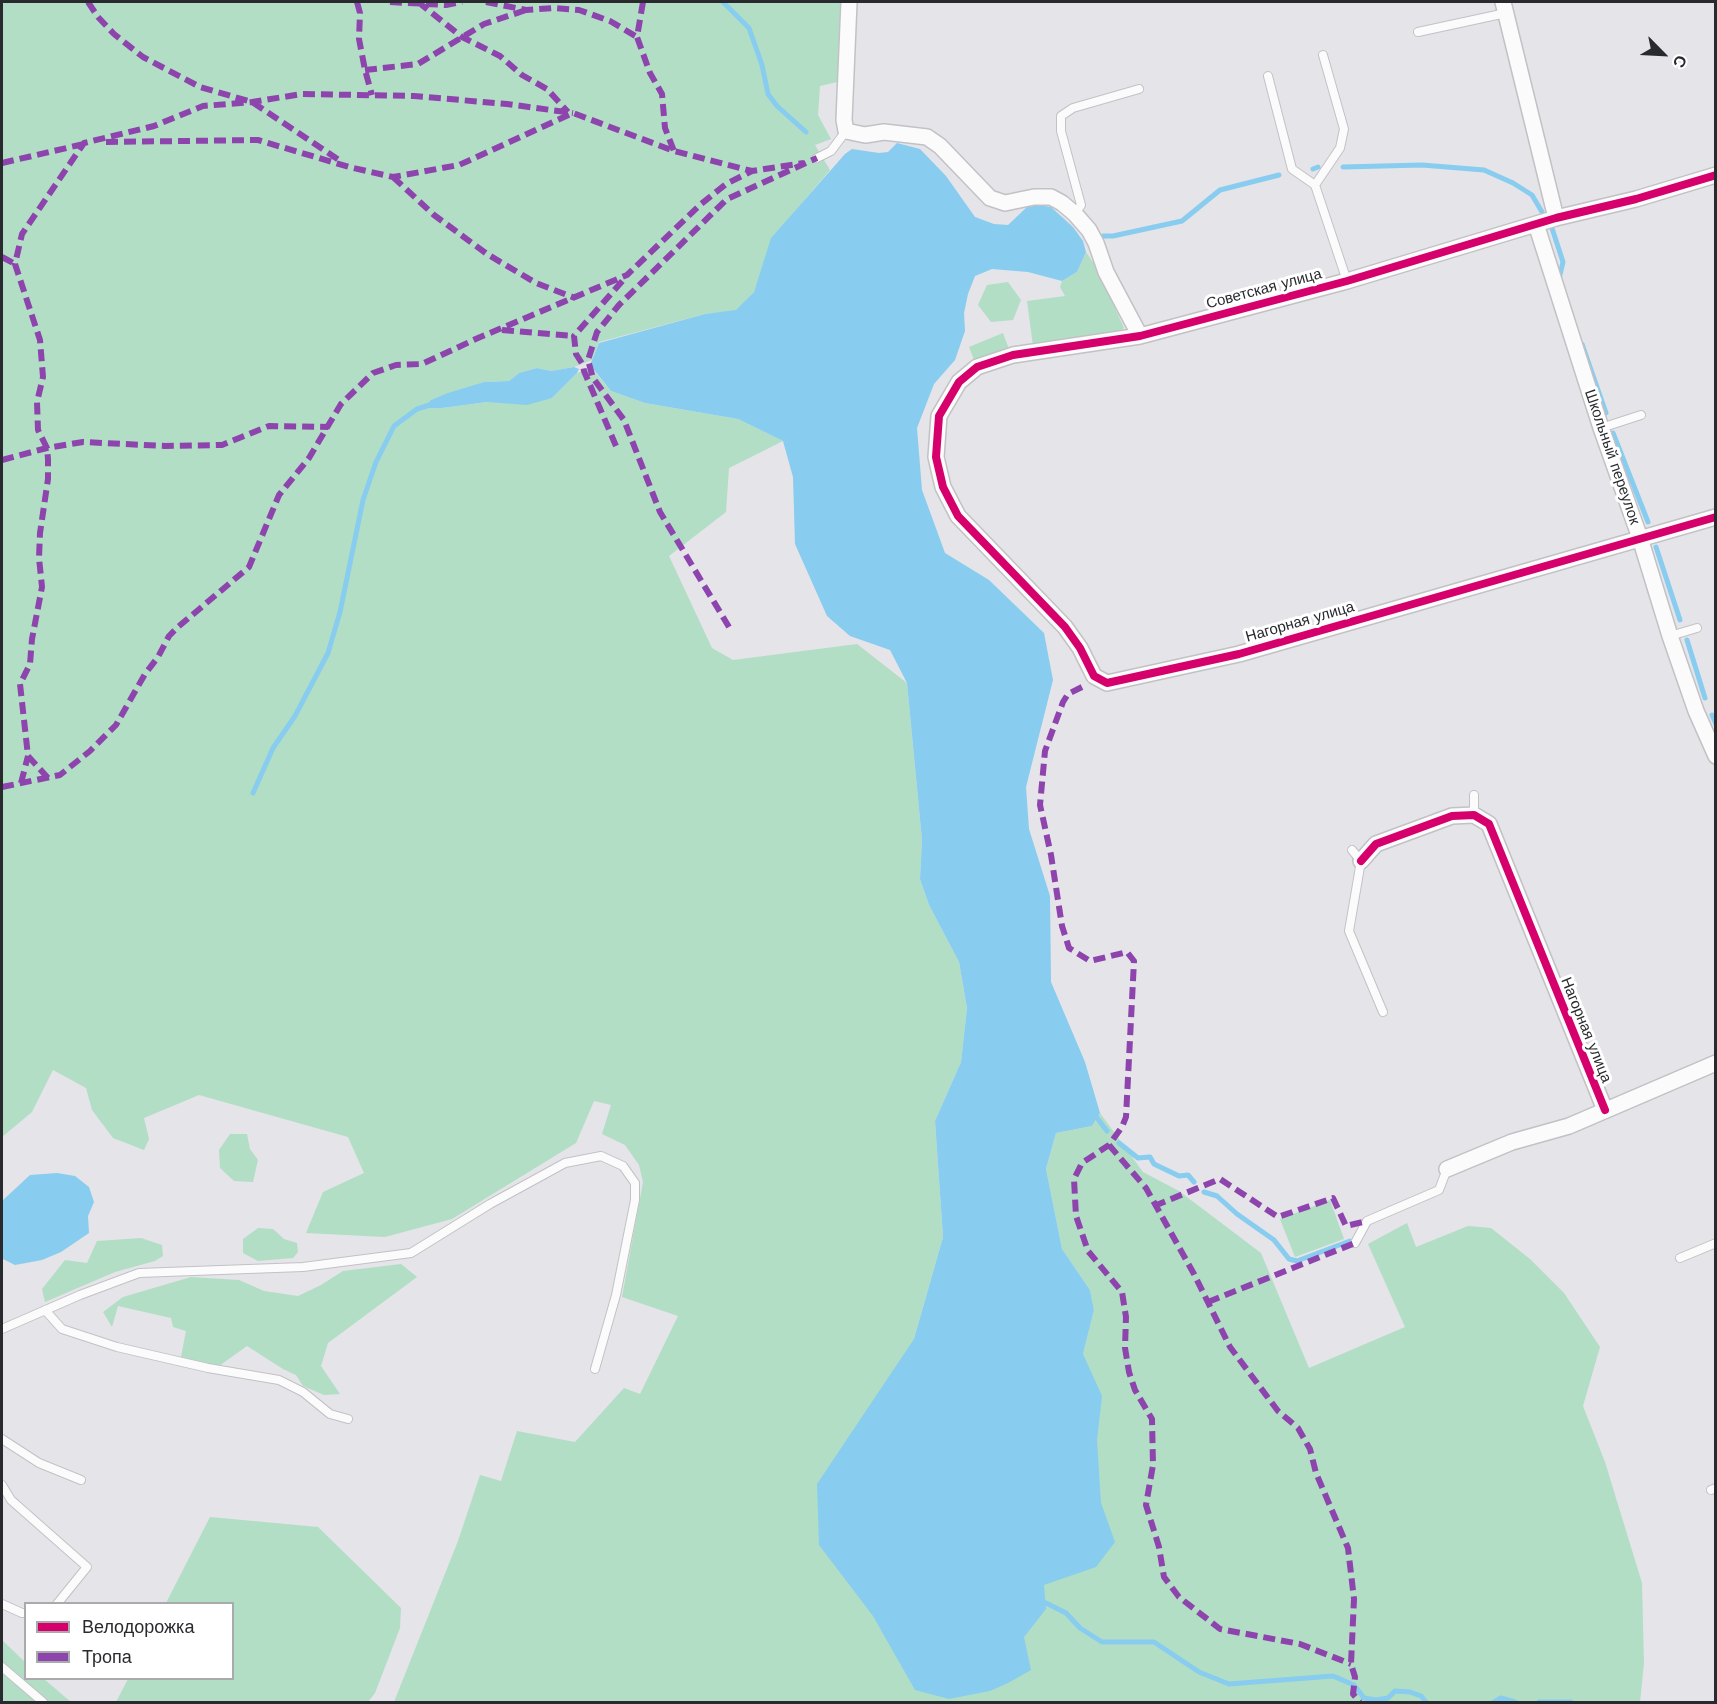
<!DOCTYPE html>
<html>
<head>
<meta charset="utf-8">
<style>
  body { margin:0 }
  #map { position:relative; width:1717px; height:1704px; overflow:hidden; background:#e4e4e9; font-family:"Work Sans",sans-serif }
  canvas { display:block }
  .frame { position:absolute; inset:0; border:3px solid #292a2d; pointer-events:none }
  .legend { position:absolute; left:24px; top:1602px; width:210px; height:78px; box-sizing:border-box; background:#fff; border:2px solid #a9aaab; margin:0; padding:8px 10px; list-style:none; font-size:18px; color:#292a2d }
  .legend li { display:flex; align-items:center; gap:12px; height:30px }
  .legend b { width:30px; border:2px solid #a9aaab }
  .north { position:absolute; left:1633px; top:24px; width:60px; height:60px; -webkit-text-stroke:4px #fff; paint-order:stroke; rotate:114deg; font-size:16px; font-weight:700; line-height:24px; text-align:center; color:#292a2d }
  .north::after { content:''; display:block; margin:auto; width:21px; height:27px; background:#292a2d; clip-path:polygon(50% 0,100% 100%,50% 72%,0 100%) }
</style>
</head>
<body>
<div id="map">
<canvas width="1717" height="1704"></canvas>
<div class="frame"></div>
<ul class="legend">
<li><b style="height:8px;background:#d6006c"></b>Велодорожка</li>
<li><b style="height:8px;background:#8e44ad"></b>Тропа</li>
</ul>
<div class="north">С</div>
</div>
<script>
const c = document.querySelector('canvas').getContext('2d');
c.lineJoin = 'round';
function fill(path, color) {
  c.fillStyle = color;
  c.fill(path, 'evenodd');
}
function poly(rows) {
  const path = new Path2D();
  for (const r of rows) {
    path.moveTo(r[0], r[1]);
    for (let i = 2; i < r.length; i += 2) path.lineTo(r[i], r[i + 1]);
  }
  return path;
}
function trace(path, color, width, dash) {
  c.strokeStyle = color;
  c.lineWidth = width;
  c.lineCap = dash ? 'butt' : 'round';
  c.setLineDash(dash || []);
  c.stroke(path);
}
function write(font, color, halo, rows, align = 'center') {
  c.font = font + ' "Work Sans",sans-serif';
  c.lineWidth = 6;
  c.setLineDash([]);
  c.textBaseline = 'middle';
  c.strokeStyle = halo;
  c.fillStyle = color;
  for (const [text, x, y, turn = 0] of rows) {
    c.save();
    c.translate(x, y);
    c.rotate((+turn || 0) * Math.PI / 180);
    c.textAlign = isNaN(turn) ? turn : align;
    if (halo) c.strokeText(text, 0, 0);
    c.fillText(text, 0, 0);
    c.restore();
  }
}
const green = poly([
  [2,2,843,2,837,82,820,86,818,115,831,139,815,145,830,170,772,238,754,292,736,311,705,314,599,342,592,360,574,367,551,371,537,368,519,373,509,381,484,382,431,400,442,408,487,402,552,398,577,373,591,368,611,391,645,403,738,419,783,441,729,468,726,512,669,556,712,648,733,660,857,644,907,683,922,840,920,879,929,905,959,962,967,1008,961,1062,935,1121,943,1237,914,1339,1083,1354,1094,1310,1090,1290,1062,1249,1046,1169,1056,1133,1092,1126,1100,1113,1143,1172,1179,1191,1261,1253,1309,1368,1405,1327,1368,1244,1407,1223,1416,1247,1468,1226,1491,1228,1530,1259,1564,1293,1600,1347,1583,1406,1605,1462,1642,1583,1644,1663,1640,1702,394,1702,458,1541,480,1475,501,1481,517,1431,575,1442,624,1388,640,1394,678,1316,622,1297,643,1182,639,1165,625,1145,602,1134,611,1105,594,1101,576,1143,452,1219,385,1237,306,1233,323,1192,364,1173,348,1137,199,1095,144,1118,149,1139,144,1150,113,1138,92,1110,86,1088,53,1070,32,1112,2,1137],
  [1086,252,1097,268,1124,328,1117,333,1105,333,1105,336,1033,346,1027,301,1065,296,1060,287,1062,281,1077,272],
  [1008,282,1021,300,1013,320,991,322,978,305,987,285],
  [1003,333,1009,349,975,362,969,347],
  [230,1134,247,1134,250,1149,258,1160,253,1182,234,1181,220,1168,219,1150],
  [1330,1200,1344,1239,1295,1257,1280,1219],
  [258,1228,273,1229,284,1239,297,1243,298,1252,293,1258,258,1261,243,1253,243,1239],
  [141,1238,162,1245,163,1256,155,1261,115,1272,45,1302,42,1289,65,1260,87,1263,97,1241],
  [401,1264,417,1277,328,1343,321,1366,340,1394,324,1395,303,1386,296,1375,283,1369,247,1346,219,1366,181,1357,186,1331,173,1327,171,1318,118,1306,112,1327,103,1312,123,1297,191,1277,239,1280,264,1291,298,1296,321,1285,343,1271],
  [210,1517,318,1527,401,1608,400,1628,375,1693,368,1702,116,1702,128,1679,232,1678,232,1604,166,1603],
  [2,1640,25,1662,26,1678,44,1679,71,1702,2,1702]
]);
const water = poly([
  [897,143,920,149,946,176,975,217,994,224,1008,225,1027,207,1039,205,1051,207,1073,227,1083,241,1086,252,1077,272,1062,281,1028,272,992,269,975,276,968,294,964,313,965,331,955,360,934,384,917,428,922,490,945,553,989,580,1044,633,1053,680,1026,787,1029,829,1050,896,1051,982,1085,1062,1100,1113,1092,1126,1056,1133,1046,1169,1062,1249,1090,1290,1094,1310,1083,1354,1102,1396,1097,1440,1101,1503,1115,1542,1096,1567,1044,1585,1046,1609,1024,1637,1031,1670,1008,1683,990,1691,949,1699,915,1690,873,1616,819,1545,817,1484,914,1339,943,1237,935,1121,961,1062,967,1008,959,962,929,905,920,879,922,840,907,683,890,650,850,636,827,616,795,544,793,477,783,441,738,419,645,403,611,391,590,365,599,343,705,314,736,310,754,292,771,238,845,154,852,149,879,153,888,152],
  [574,367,579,369,577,373,552,398,527,405,487,402,442,408,429,408,427,405,431,400,448,393,484,382,509,381,519,373,537,368,551,371],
  [57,1173,75,1176,89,1187,94,1202,88,1216,89,1233,61,1252,42,1260,15,1265,3,1259,2,1201,30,1175]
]);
const stream = poly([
  [723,2,749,28,762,65,768,94,777,106,806,132],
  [1343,167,1422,165,1484,170,1513,183,1532,195,1542,212],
  [1313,169,1318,167],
  [1551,225,1563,262,1559,279],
  [1103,236,1113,236,1182,221,1220,190,1279,175],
  [1582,344,1606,413],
  [1613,433,1648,522],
  [1656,547,1680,620],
  [1687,640,1705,698],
  [1712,715,1716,724],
  [253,793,273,748,295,716,328,653,340,612,363,500,376,462,394,426,417,409,433,404],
  [1097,1118,1107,1131],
  [1119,1143,1138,1158,1150,1157,1154,1164,1179,1176,1188,1175,1194,1182],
  [1204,1192,1217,1196,1237,1214,1274,1240,1289,1259,1297,1261,1350,1241],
  [1046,1603,1066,1613,1080,1628,1102,1642,1154,1642,1199,1672,1229,1684,1333,1676,1354,1685,1364,1698,1376,1700,1388,1698,1395,1691,1410,1692,1421,1696,1426,1702],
  [1494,1702,1501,1698,1515,1702],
  [1539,1702,1571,1702]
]);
const service = poly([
  [1418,32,1506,13],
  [1323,55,1344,129,1340,148,1315,185,1347,281],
  [1268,76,1292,169,1315,185],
  [817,158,831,151,846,131],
  [1075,214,1081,205,1061,131,1061,116,1073,108,1139,89],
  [1601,428,1641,415],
  [1670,636,1697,628],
  [1474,795,1474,815],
  [1352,850,1361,861,1349,931,1383,1012],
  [1355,1243,1367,1221,1439,1190,1447,1169],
  [1680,1258,1716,1243],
  [45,1310,62,1329,117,1347,208,1368,279,1380,303,1392,330,1414,348,1419],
  [2,1329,80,1295,139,1273,303,1267,411,1253,490,1204,565,1163,601,1156,623,1166,635,1183,635,1200,616,1295,595,1369],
  [2,1439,39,1463,81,1480],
  [2,1485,11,1500,87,1567,57,1604],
  [1711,1490,1716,1488],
  [2,1604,22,1613,26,1613],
  [2,1667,43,1702]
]);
const minor = poly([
  [849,2,844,120,846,131,865,135,884,132,927,137,940,146,990,198,1005,203,1034,197,1051,197,1062,203,1075,214,1089,230,1096,243,1106,272,1140,336],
  [1503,2,1556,218],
  [1716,175,1636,199,1556,218,1347,281,1140,336,1013,355,977,367,959,382,939,416,936,457,943,487,958,516,1065,627,1080,648,1094,676,1107,683,1239,654,1716,517],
  [1536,224,1601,428,1640,538,1670,636,1696,711,1716,756],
  [1361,861,1376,844,1452,816,1474,815,1489,824,1605,1110],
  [1447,1169,1512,1142,1569,1126,1716,1063]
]);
const quiet = poly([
  [88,2,98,17,114,34,143,57,200,87,252,102,339,160],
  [357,2,360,13,359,39,365,70,372,95],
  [390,2,446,5,462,2],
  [418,2,462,37,500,56,522,75,547,89,568,112],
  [486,2,526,10,555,8,579,10,610,21,637,37],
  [643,2,637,37,650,73,662,94,665,128,674,151],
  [365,70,418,64,484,24,526,10],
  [106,142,258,140,349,167,393,177,459,165,573,113,674,151,752,171,804,163],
  [2,163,88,143],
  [393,177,434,215,487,254,536,283,575,298],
  [2,257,15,264],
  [502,330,574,336],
  [616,446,584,371,583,365,576,354,574,336,625,278],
  [2,460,47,448,83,442,165,446,222,445,269,426,328,427],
  [729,627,660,512,624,420,593,378,588,360,597,332,619,305,727,199,817,158],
  [1082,687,1068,694,1063,702,1045,751,1040,805,1051,855,1062,926,1069,948,1090,961,1127,952,1134,961,1126,1117,1122,1127,1109,1145,1082,1163,1074,1179,1076,1216,1088,1251,1122,1292,1126,1317,1125,1348,1129,1372,1135,1390,1152,1419,1153,1465,1146,1505,1159,1547,1164,1577,1179,1597,1220,1629,1300,1644,1351,1664],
  [48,778,28,756,20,684,30,664,32,639,42,587,39,558,40,533,48,479,48,459,47,448,38,430,37,402,43,377,40,340,15,264,22,234,84,143,154,126,203,106,252,102,302,94,414,96,507,104,573,113],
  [21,783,28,756],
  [2,787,60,775,90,751,116,725,145,674,158,657,169,636,178,627,249,567,279,495,309,458,341,404,373,373,396,365,422,364,478,338,627,275,701,204,726,184,752,171],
  [1109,1145,1146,1188,1194,1274,1230,1347,1278,1411,1298,1428,1310,1449,1316,1473,1348,1548,1354,1599,1351,1664,1355,1677,1353,1694,1360,1702],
  [1154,1206,1220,1179,1278,1217,1333,1198,1346,1226,1367,1221],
  [1208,1302,1355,1243]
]);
const cycleway = poly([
  [1716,175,1636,199,1556,218,1347,281,1140,336,1013,355,977,367,959,382,939,416,936,457,943,487,958,516,1065,627,1080,648,1094,676,1107,683,1239,654,1716,517],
  [1361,861,1376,844,1452,816,1474,815,1489,824,1605,1110]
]);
const streetNames = [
  ["Советская улица",1264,289,-15],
  ["Школьный переулок",1612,457,71],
  ["Нагорная улица",1300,622,-16],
  ["Нагорная улица",1586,1030,68]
];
fill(green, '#b2dec6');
fill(water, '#88ccef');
trace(stream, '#88ccef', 5);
trace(service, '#c2c2c6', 10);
trace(minor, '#c2c2c6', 18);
trace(service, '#fbfbfc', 8);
trace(minor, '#fbfbfc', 15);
trace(quiet, '#8e44ad', 6, [12, 6]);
trace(cycleway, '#d6006c', 8);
write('15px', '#292a2d', '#fff', streetNames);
</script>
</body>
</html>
